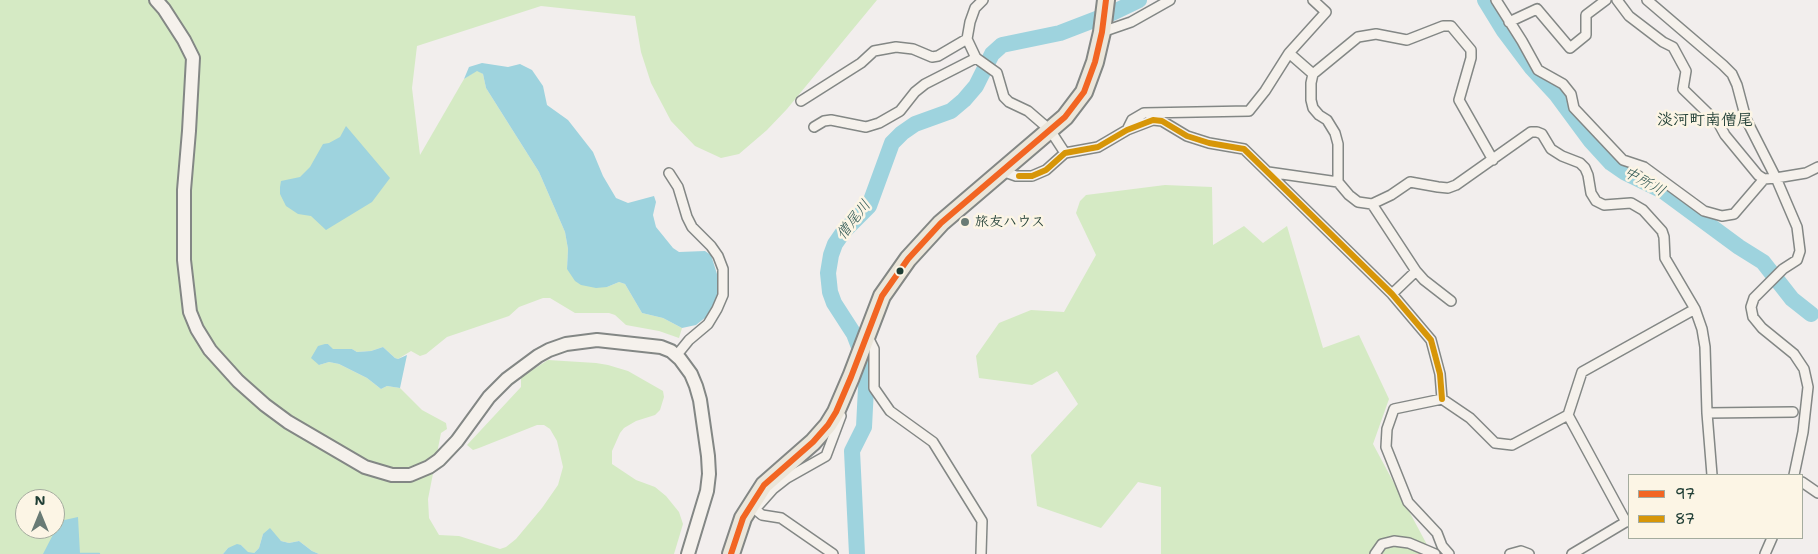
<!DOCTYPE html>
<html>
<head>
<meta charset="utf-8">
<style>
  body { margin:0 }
  #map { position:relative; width:1818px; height:554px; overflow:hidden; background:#f2eeed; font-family:"Shantell Sans",sans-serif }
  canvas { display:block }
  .legend { position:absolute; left:1628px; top:474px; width:175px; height:65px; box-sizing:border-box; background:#fcf5e5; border:1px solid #a4ab9e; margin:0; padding:6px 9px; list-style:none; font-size:15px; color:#1f3d34 }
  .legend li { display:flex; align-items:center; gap:10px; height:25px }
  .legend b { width:25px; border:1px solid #a4ab9e }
  .north { position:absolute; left:15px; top:489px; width:50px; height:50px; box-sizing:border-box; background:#fcf5e5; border:1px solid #a4ab9e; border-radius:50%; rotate:0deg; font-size:14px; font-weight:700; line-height:20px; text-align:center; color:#1f3d34 }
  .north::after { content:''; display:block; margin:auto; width:18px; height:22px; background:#697b75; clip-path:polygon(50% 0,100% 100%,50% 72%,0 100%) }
</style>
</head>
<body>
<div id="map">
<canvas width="1818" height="554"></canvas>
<ul class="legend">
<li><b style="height:6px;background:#f26522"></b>97</li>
<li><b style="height:6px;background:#d79608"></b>87</li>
</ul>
<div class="north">N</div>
</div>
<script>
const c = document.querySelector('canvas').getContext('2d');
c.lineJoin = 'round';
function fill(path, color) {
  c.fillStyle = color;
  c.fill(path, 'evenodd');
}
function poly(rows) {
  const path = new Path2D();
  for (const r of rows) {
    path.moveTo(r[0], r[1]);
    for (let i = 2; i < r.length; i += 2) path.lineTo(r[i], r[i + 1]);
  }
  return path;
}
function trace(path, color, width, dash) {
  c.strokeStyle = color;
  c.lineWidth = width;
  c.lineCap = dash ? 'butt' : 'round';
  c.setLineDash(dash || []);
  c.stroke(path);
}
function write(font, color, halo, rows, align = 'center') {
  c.font = font + ' "Shantell Sans","Klee One",sans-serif';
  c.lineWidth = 5;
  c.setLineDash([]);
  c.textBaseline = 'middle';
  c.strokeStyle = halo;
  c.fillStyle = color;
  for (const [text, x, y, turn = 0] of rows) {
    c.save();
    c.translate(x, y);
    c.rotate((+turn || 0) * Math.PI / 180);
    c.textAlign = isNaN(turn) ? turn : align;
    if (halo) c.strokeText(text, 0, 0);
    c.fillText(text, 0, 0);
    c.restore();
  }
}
const green = poly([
  [0,0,877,0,787,109,767,130,739,154,721,158,695,146,671,121,651,83,641,52,635,16,541,6,417,46,412,88,420,155,464,79,477,70,483,74,486,88,539,172,565,232,568,249,567,269,607,287,619,282,625,284,642,313,663,318,682,328,679,338,659,331,626,325,615,315,609,313,575,313,550,298,543,298,519,307,509,316,447,337,426,354,420,356,411,351,398,359,395,358,383,347,371,351,357,352,352,349,332,349,328,344,319,365,329,362,339,364,367,378,381,389,387,386,400,388,422,410,446,423,447,429,441,433,428,499,429,518,439,535,459,536,500,549,506,547,516,539,542,508,558,485,563,467,557,441,550,429,544,425,537,425,479,448,473,450,467,445,521,387,521,377,548,360,596,363,608,365,628,371,663,391,664,397,660,410,655,415,636,421,624,428,620,433,612,451,612,464,636,480,655,487,666,496,679,512,683,524,674,554,319,554,312,551,299,541,289,543,281,541,263,534,259,548,254,553,248,553,241,545,228,548,223,554,0,554],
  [25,499,55,499,55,529,25,529],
  [1165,185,1212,187,1213,245,1244,226,1263,243,1287,226,1323,348,1359,335,1389,399,1373,444,1432,554,1161,554,1161,487,1138,482,1101,528,1037,506,1031,455,1078,404,1057,371,1032,385,979,378,976,356,999,323,1031,310,1064,312,1096,255,1076,213,1080,201,1086,195]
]);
const water = poly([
  [482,63,508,67,520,64,532,70,543,86,547,105,568,120,593,152,603,176,616,198,628,203,654,196,656,202,653,215,656,227,673,248,679,252,705,251,711,255,717,274,717,301,706,317,696,325,682,328,663,318,642,313,625,284,619,282,607,287,596,288,581,285,575,281,567,269,568,249,565,232,539,172,486,88,483,74,477,71,464,79,469,67],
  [346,126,390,178,372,202,326,230,311,216,298,214,286,206,280,194,280,187,281,181,300,177,310,167,323,144,329,143,340,137],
  [325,344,328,344,333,349,352,349,357,352,371,351,383,347,395,358,398,359,407,355,400,388,387,386,381,389,367,378,339,364,329,362,319,365,311,358,318,346],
  [78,517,80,554,43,554,60,521],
  [270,528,281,541,289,543,299,541,312,551,319,554,223,554,228,548,237,544,241,545,248,552,254,553,259,548,263,534]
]);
const stream = poly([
  [78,554,99,554]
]);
const river = poly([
  [1485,0,1504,31,1531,67,1556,94,1590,140,1611,163,1624,172,1663,191,1739,247,1763,262,1792,299,1811,314],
  [857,554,852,451,864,427,867,368,854,334,834,303,830,292,828,273,831,255,835,244,844,231,869,206,892,143,902,133,915,124,951,111,964,100,976,86,992,54,1002,45,1060,33,1112,13,1139,0]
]);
const street = poly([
  [1496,0,1522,41,1538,70,1563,84,1571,94,1574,108,1623,160,1644,167,1704,211,1722,216,1734,214,1764,179],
  [1617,0,1629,16,1663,42,1673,47,1686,71,1683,89,1719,124,1725,135,1758,175,1764,179,1776,178,1806,173,1818,167],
  [1647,0,1723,65,1732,74,1737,85,1746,119,1776,178,1797,227,1800,251,1797,260,1783,269,1754,298,1751,307,1753,317,1762,328,1794,354,1804,369,1808,387,1803,432,1794,475],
  [1509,22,1537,9,1570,48,1586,35,1586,15,1606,0],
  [1102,32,1131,22,1170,0],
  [967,39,976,58,997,73,1004,97,1009,102,1028,111,1050,130,1065,153],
  [1289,53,1326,12,1313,0],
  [1313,74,1311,83,1311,100,1313,108,1319,115,1327,120,1335,133,1338,144,1338,182],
  [801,101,861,63,874,51,896,47,913,49,932,57,938,56,967,39,970,22,975,8,983,0],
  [814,127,824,121,831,120,866,127,879,123,900,111,915,92,925,84,976,58],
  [1127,130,1132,120,1144,113,1249,111,1265,91,1289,53,1313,74,1358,37,1376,34,1407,40,1443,26,1451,26,1471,50,1471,58,1459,100,1493,160],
  [1002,171,1016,176,1032,176,1046,170,1065,153,1098,147,1127,130,1153,120,1162,121,1187,136,1209,143,1244,149,1392,294,1431,340,1440,374,1442,399],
  [1268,172,1338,182,1349,195,1358,202,1372,204,1391,195,1410,182,1438,187,1448,188,1456,185,1531,132,1537,132,1542,134,1551,149,1562,156,1580,163,1585,168,1588,175,1591,193,1596,201,1604,205,1631,203,1643,210,1662,231,1664,237,1665,258,1695,309,1702,329,1705,347,1707,413,1712,475],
  [669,173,678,187,687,217,692,227,711,246,718,256,723,269,723,295,717,309,708,324,689,340,676,356],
  [1372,204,1416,271,1424,280,1451,301],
  [1392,294,1416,271],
  [867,335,874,349,874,388,890,411,933,442,982,521,981,554],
  [1707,413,1793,412],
  [1568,415,1626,522],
  [1802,482,1818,493],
  [750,505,762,515,781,518,833,554],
  [757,507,773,489,787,478,826,456,841,416],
  [1375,554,1382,544,1394,541,1409,543,1435,554],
  [1449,554,1442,546,1437,533,1408,502,1386,447,1387,429,1394,409,1442,399,1470,418,1495,443,1512,445,1568,415,1582,372,1695,309],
  [1510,554,1521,551,1529,554],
  [1572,554,1629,520],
  [1765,554,1772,538]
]);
const secondary = poly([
  [156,0,164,9,184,40,193,58,189,131,184,190,184,260,190,312,197,329,210,350,238,381,265,405,288,422,365,467,392,475,410,475,429,467,439,460,457,441,489,397,507,379,538,356,549,350,566,344,597,340,661,347,671,351,680,359,691,374,696,386,700,400,708,456,709,474,707,491,688,554]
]);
const highway = poly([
  [731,554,743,518,764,485,813,442,828,425,836,412,851,377,882,296,908,259,941,223,1065,117,1084,92,1095,62,1102,32,1106,0]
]);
const bus1 = poly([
  [731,554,743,518,764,485,813,442,828,425,836,412,851,377,882,296,908,259,941,223,1065,117,1084,92,1095,62,1102,32,1106,0]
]);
const bus2 = poly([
  [1019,176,1032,176,1046,170,1065,153,1098,147,1127,130,1153,120,1162,121,1187,136,1209,143,1244,149,1392,294,1431,340,1440,374,1442,399]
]);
const markers = [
  [965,222,5,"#697b75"],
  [900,271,4.5,"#1f3d34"]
];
const poiNames = [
  ["旅友ハウス",975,222]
];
const waterNames = [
  ["中所川",1644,182,29],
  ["僧尾川",854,220,-52]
];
const quarterNames = [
  ["淡河町南僧尾",1705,121]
];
fill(green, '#d5eac4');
fill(water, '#9ed3de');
trace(stream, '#9ed3de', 2.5);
trace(river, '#9ed3de', 16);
trace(street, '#838785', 12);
trace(secondary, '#838785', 16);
trace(highway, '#838785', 20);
trace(street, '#f5f1ec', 9);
trace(secondary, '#f5f1ec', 12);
trace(highway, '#ebe6da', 16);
trace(bus1, '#f26522', 6);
trace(bus2, '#d79608', 6);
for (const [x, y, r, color] of markers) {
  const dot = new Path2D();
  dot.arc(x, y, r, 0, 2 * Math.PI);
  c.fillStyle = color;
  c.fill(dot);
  trace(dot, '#fcf5e5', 2);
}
write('bold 14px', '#1f3d34', '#fcf5e5', poiNames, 'left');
write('italic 15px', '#315955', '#fcf5e5', waterNames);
write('bold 16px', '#1f3d34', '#fcf5e5', quarterNames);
</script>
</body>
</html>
